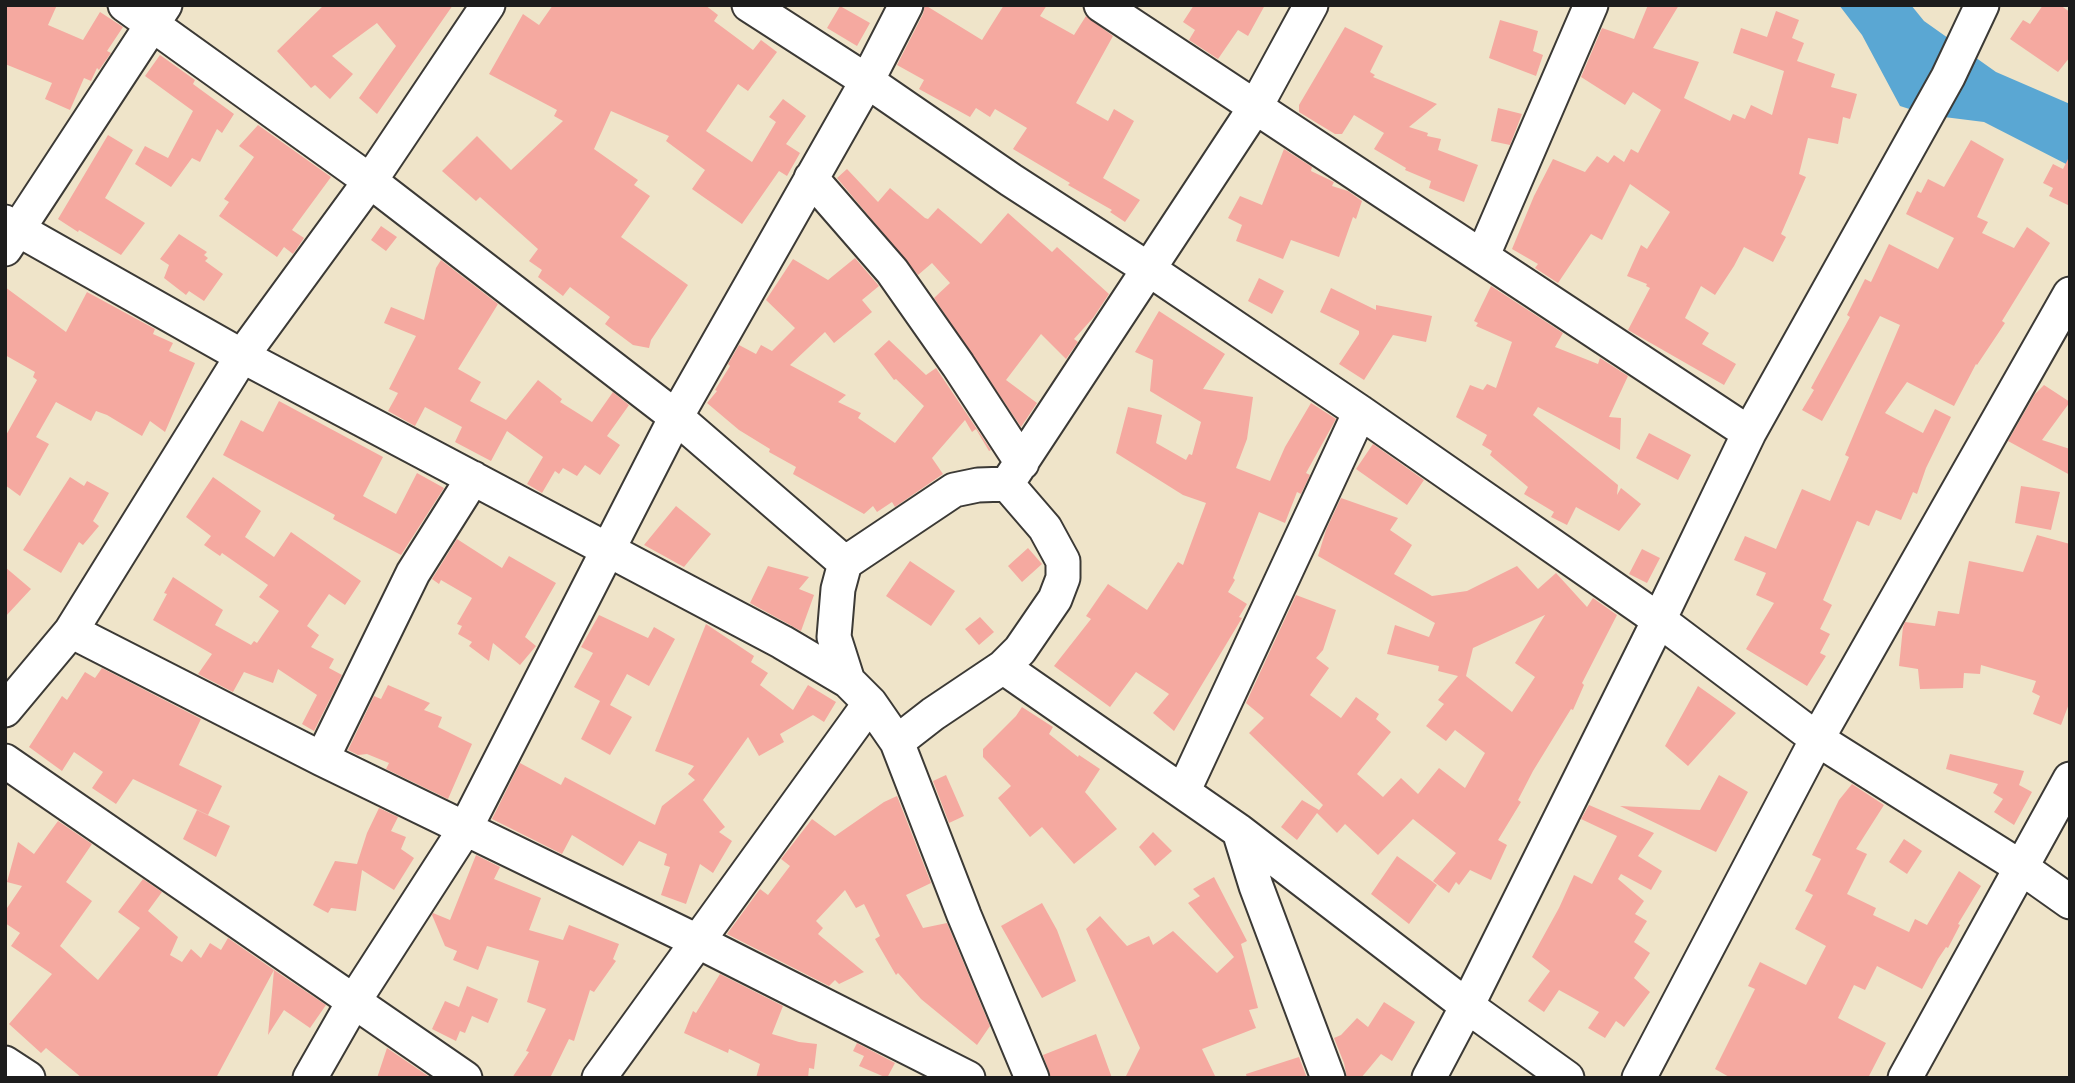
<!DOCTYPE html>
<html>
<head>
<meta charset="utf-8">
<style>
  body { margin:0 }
  #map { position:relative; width:2075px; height:1083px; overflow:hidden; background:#efe4c9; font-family:"Gentium Book Plus",serif }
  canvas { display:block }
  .frame { position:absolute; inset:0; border:7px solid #1c1c1c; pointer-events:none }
</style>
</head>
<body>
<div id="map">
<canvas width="2075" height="1083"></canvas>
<div class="frame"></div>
</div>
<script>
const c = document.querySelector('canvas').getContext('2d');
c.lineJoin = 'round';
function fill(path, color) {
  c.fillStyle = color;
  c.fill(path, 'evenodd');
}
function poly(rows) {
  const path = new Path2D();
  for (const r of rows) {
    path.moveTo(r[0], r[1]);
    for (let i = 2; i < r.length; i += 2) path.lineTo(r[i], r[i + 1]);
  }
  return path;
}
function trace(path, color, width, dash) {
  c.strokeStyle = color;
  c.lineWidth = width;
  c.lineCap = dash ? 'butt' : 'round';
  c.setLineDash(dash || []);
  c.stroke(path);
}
const water = poly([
  [1839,5,1911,5,1924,21,1996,72,2070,104,2070,166,1984,122,1928,115,1900,106,1862,35]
]);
const building = poly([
  [5,5,57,5,48,25,83,40,100,12,123,27,107,51,111,53,99,70,97,68,91,81,84,78,70,110,45,99,52,83,5,64],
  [324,5,453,5,377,114,359,98,396,46,377,23,332,56,353,74,330,99,315,85,311,88,277,51],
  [553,5,705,5,718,15,714,21,753,50,761,40,777,52,748,91,738,84,706,131,752,162,776,122,769,117,783,99,806,116,786,144,800,153,787,176,779,171,742,224,692,189,705,170,666,141,669,136,611,111,594,149,638,180,634,185,650,196,621,237,688,285,651,340,649,348,633,345,605,324,610,317,570,287,563,296,538,277,542,270,529,261,538,249,480,197,476,201,442,171,477,136,511,170,563,121,554,116,557,110,489,74,523,14,539,25],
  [925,5,982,40,1004,5,1047,5,1040,16,1074,35,1086,16,1113,36,1076,103,1108,121,1114,109,1134,121,1103,178,1140,200,1125,222,1110,212,1112,210,1068,185,1070,183,1013,149,1027,128,995,109,990,117,976,108,970,117,919,89,924,80,897,65,923,14],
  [1194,5,1265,5,1248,36,1238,30,1218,59,1189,40,1195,30,1183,22],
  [1648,5,1679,5,1653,48,1699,62,1684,98,1730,121,1733,114,1745,119,1751,105,1772,115,1784,71,1733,53,1741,28,1767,37,1776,11,1799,20,1792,38,1804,43,1797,61,1835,74,1831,87,1857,94,1850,119,1843,117,1838,144,1808,138,1799,174,1806,177,1781,234,1786,237,1773,262,1744,247,1734,266,1715,295,1701,286,1685,318,1709,333,1702,344,1736,364,1724,385,1628,330,1650,288,1646,286,1647,284,1627,276,1641,245,1647,249,1670,212,1630,184,1602,240,1591,234,1558,283,1535,268,1538,264,1512,249,1534,196,1553,159,1585,172,1597,156,1608,163,1614,155,1624,162,1631,149,1638,153,1661,110,1633,92,1625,105,1581,77,1602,28,1634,39],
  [2043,5,2060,5,2070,12,2070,57,2058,72,2010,39,2023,20,2030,24],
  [840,6,870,23,857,46,827,28],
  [1500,20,1538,31,1533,51,1543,55,1536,76,1489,58],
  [1345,27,1383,46,1370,72,1375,75,1373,77,1437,104,1409,127,1428,133,1427,136,1441,139,1438,150,1478,165,1464,202,1429,188,1431,181,1405,170,1406,168,1374,149,1384,133,1354,115,1342,134,1335,134,1299,112,1299,105],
  [160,55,195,80,193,84,234,114,222,133,217,129,200,162,192,158,171,187,135,164,145,146,168,158,193,111,145,76],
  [1498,108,1522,114,1510,145,1491,141],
  [258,125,331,177,292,230,304,238,293,254,284,247,277,257,219,216,229,202,224,199,254,157,239,146],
  [108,135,133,150,105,198,145,223,121,255,79,230,78,232,58,219],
  [1971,140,2004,159,1977,217,1988,222,1982,233,2014,248,2027,227,2050,243,2002,321,2005,323,1977,365,1976,364,1954,406,1907,382,1885,413,1923,433,1935,409,1951,417,1926,468,1917,494,1913,492,1901,520,1876,510,1869,526,1857,521,1823,600,1832,605,1820,629,1830,634,1820,653,1826,656,1807,686,1746,649,1774,603,1756,595,1766,573,1734,560,1745,536,1776,549,1802,489,1830,501,1849,457,1845,455,1900,325,1880,316,1822,421,1802,410,1814,390,1811,388,1850,317,1847,315,1865,279,1871,282,1889,244,1938,269,1954,238,1906,214,1917,191,1921,193,1928,179,1944,187],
  [1284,149,1312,167,1311,171,1334,182,1332,186,1348,191,1362,201,1356,219,1353,217,1339,257,1291,240,1283,259,1236,241,1242,225,1228,218,1240,196,1262,205],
  [2070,155,2070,206,2049,196,2053,188,2043,183,2053,164,2063,169],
  [847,169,878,202,890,188,925,218,928,219,938,208,981,244,1008,213,1052,252,1057,247,1109,294,1093,318,1074,339,1078,342,1066,359,1041,334,1006,380,1037,403,1021,427,934,298,950,283,932,263,918,275,837,178],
  [381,226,397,237,386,251,371,240],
  [179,234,207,252,204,255,208,258,205,261,223,274,204,301,189,291,186,295,164,278,169,265,160,259],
  [855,258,879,286,862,300,872,312,834,343,825,332,790,365,846,395,838,402,861,413,858,418,895,443,924,406,896,379,894,380,874,354,889,340,926,375,936,368,991,450,989,451,976,429,972,432,965,420,932,458,943,474,895,507,892,502,877,512,873,506,864,514,793,474,796,467,769,452,770,449,739,430,707,403,717,391,715,390,730,366,728,364,739,345,756,354,761,345,772,351,795,328,766,300,793,259,828,280],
  [441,260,498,304,458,369,481,382,470,401,506,420,538,380,562,399,560,402,592,422,613,392,629,405,607,436,620,445,600,475,585,465,577,476,563,468,559,474,555,471,542,493,527,484,543,457,507,431,491,461,455,442,462,427,425,407,415,426,388,411,398,393,389,389,416,336,384,323,391,307,424,320,436,268],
  [1259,278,1284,291,1272,314,1248,301],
  [1491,286,1563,333,1555,347,1598,364,1600,358,1628,376,1609,417,1621,418,1620,450,1538,407,1533,415,1618,485,1617,495,1621,488,1641,504,1619,531,1576,507,1567,525,1551,517,1554,512,1524,494,1528,487,1490,455,1492,451,1482,445,1487,435,1456,417,1470,385,1483,390,1487,384,1496,388,1512,342,1476,326,1478,323,1474,321],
  [5,287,66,332,87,292,155,329,153,334,173,343,169,351,195,363,165,432,150,421,142,436,107,415,96,411,91,421,56,402,36,437,49,444,20,496,5,485,5,437,37,380,33,377,35,372,5,355],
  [1331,288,1376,310,1376,305,1432,316,1426,342,1393,335,1364,380,1339,364,1359,334,1359,331,1320,312],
  [1159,311,1225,354,1203,389,1253,397,1247,439,1236,468,1270,481,1285,447,1311,403,1336,419,1306,473,1310,475,1301,494,1297,492,1285,523,1259,512,1233,578,1235,580,1228,592,1247,604,1239,617,1242,618,1174,731,1153,713,1169,694,1136,672,1110,707,1054,666,1091,619,1086,616,1108,584,1147,610,1178,562,1183,565,1206,503,1183,495,1116,453,1128,407,1162,415,1156,443,1186,460,1189,454,1192,455,1201,422,1150,391,1153,360,1135,352],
  [2044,385,2070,402,2042,440,2070,449,2070,475,2008,441,2035,394],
  [279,401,383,457,363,496,396,514,417,473,444,488,401,555,333,519,335,515,223,455,241,420,263,432],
  [1649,433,1691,455,1678,480,1636,458],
  [1373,444,1424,480,1407,505,1356,469],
  [70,477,84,486,87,481,109,493,93,521,99,526,83,545,79,542,61,573,23,550],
  [213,477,261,511,245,537,274,557,291,532,361,581,345,605,329,594,307,626,319,635,311,647,334,659,329,668,342,675,314,731,302,724,317,695,278,669,273,683,244,672,233,692,198,674,212,654,153,620,167,594,164,593,173,577,223,610,215,625,251,645,254,641,257,643,279,611,259,597,268,585,222,553,220,556,204,545,211,536,186,517],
  [2021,486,2060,492,2051,530,2015,523],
  [1341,498,1398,518,1390,530,1412,545,1394,574,1432,596,1467,591,1517,566,1538,589,1556,573,1587,607,1593,598,1617,615,1582,683,1584,685,1573,710,1571,709,1533,771,1518,800,1521,802,1498,840,1507,845,1491,880,1470,870,1459,885,1456,882,1449,893,1433,881,1456,853,1413,819,1378,855,1345,824,1337,833,1317,813,1297,840,1281,827,1302,800,1319,810,1323,805,1249,733,1264,718,1246,703,1296,595,1336,610,1323,650,1316,658,1329,668,1310,695,1341,718,1356,697,1379,714,1376,719,1391,732,1357,774,1383,797,1401,778,1418,794,1439,768,1465,788,1485,753,1455,730,1446,741,1426,726,1444,704,1438,700,1458,676,1438,671,1439,666,1387,654,1395,625,1429,637,1435,623,1318,556,1326,530],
  [1545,615,1515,663,1535,677,1512,712,1466,676,1473,648],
  [676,506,711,534,684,567,644,545],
  [2037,535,2070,544,2070,701,2061,725,2033,714,2040,696,2032,692,2036,681,1981,665,1980,674,1964,673,1963,688,1920,689,1918,669,1899,666,1903,627,1905,622,1935,626,1938,611,1959,614,1969,561,2023,572],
  [457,539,502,568,509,556,556,583,525,637,536,646,520,665,493,643,489,661,469,646,472,642,458,634,462,626,457,624,472,598,441,580,439,584,432,579],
  [1028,548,1042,564,1022,582,1008,566],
  [1642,549,1660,558,1647,583,1629,574],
  [910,561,955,591,931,626,886,596],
  [768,566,809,577,799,589,814,595,801,631,750,603],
  [5,567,31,589,5,617],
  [599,615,648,638,654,627,675,639,649,686,627,674,610,705,632,717,610,755,581,739,600,701,574,687,593,653,581,647],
  [980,617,994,632,979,645,965,629],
  [706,624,754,656,751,662,768,673,760,685,793,710,808,685,836,702,824,722,813,715,780,734,784,742,759,756,748,737,703,800,725,827,719,832,732,841,713,873,700,864,686,904,661,895,670,867,664,865,667,854,639,841,623,866,572,835,562,854,492,819,520,763,561,785,565,777,655,825,662,806,695,780,688,774,694,766,655,751],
  [102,668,201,719,179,765,222,786,208,815,133,779,116,804,92,788,103,772,74,752,62,771,29,747,62,696,67,700,85,672,95,678],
  [388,685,430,703,424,710,442,717,438,727,472,744,448,799,386,769,389,763,367,754,358,755,348,750,374,696,381,699],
  [1698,686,1736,713,1688,766,1665,746],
  [1022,707,1053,727,1049,734,1078,757,1079,755,1100,769,1085,792,1117,829,1074,864,1042,827,1030,837,998,798,1011,786,983,757,983,749,1016,716],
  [1950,754,2024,771,2019,785,2032,792,2014,825,1994,812,2003,799,1993,793,1998,784,1946,769],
  [946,775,964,816,949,823,933,781],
  [1719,775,1748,792,1716,852,1620,806,1700,810],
  [1852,784,1884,805,1856,849,1867,854,1847,894,1876,908,1873,915,1909,932,1915,919,1927,925,1959,871,1981,886,1958,924,1960,925,1948,948,1946,947,1938,959,1922,989,1877,966,1865,990,1854,985,1838,1018,1886,1043,1868,1078,1731,1078,1715,1069,1755,989,1748,986,1760,962,1806,985,1826,946,1795,929,1813,895,1805,891,1821,859,1812,855,1839,800],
  [897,796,931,883,906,895,923,928,947,923,990,1026,977,1045,921,999,898,973,896,975,875,939,880,936,864,904,856,908,845,890,816,921,823,928,818,934,864,972,839,984,835,980,829,986,727,934,760,889,768,895,790,866,781,859,812,819,835,836,884,802],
  [1589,805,1654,833,1638,856,1662,871,1651,890,1621,874,1618,879,1644,901,1635,914,1647,921,1634,942,1650,953,1634,978,1650,992,1624,1027,1616,1021,1605,1038,1588,1028,1599,1012,1559,990,1544,1012,1528,1001,1550,971,1532,957,1559,908,1574,875,1592,884,1617,836,1581,819],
  [379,808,398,817,391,831,406,837,401,849,414,858,394,890,362,870,356,911,331,908,328,913,313,905,335,861,357,864,367,833],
  [197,810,230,826,216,857,183,839],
  [58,821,92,844,66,882,92,901,60,946,98,980,140,928,118,912,143,879,162,892,148,911,178,937,170,955,182,962,191,949,201,958,210,943,221,950,228,938,274,970,216,1078,82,1078,46,1048,41,1053,9,1024,52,974,11,946,20,933,5,923,5,911,22,886,7,882,18,842,34,854],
  [1153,832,1172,851,1155,866,1139,847],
  [1904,839,1922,851,1907,874,1889,862],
  [476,855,500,867,494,879,541,898,529,930,563,940,569,925,619,944,613,959,616,961,594,992,590,990,574,1041,569,1039,550,1078,512,1078,529,1052,526,1051,546,1009,527,1002,539,961,487,946,478,970,453,960,457,951,445,946,432,915,433,913,450,920],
  [1397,856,1437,885,1409,924,1371,894],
  [1214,877,1247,941,1241,944,1258,1008,1249,1010,1256,1028,1202,1049,1216,1078,1125,1078,1140,1048,1086,929,1100,916,1127,946,1149,936,1153,945,1173,931,1217,973,1234,957,1188,903,1200,896,1193,889],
  [1042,903,1057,930,1076,981,1042,998,1001,926],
  [274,970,326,1005,310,1028,284,1010,268,1035],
  [720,974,783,1006,772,1034,799,1042,817,1044,814,1069,809,1068,808,1078,756,1078,760,1064,729,1049,728,1053,684,1033,693,1011,696,1013],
  [467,986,498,999,488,1023,472,1016,465,1033,460,1031,456,1041,432,1029,445,1001,459,1007],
  [1384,1002,1415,1022,1392,1061,1381,1054,1361,1078,1347,1078,1344,1063,1334,1038,1341,1035,1357,1018,1368,1027],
  [1096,1034,1112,1078,1051,1078,1043,1055],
  [857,1043,895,1063,887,1078,859,1066,864,1056,853,1051],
  [387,1048,431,1078,377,1078],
  [1299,1057,1307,1078,1247,1078,1246,1074]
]);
const minor = poly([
  [125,5,370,181,676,417,845,563,838,589,834,637,848,681],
  [749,5,867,81,1011,180,1150,270,1360,412,1659,620,1817,739,2022,868,2070,902],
  [1101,5,1749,433],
  [811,178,892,271,958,365,1022,463],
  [5,222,242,356,782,642,848,681,870,703,897,742,964,915,1032,1078],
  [5,249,165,5],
  [1483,255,1591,5],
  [1007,484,1256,106,1311,5],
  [845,563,954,490,978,485,1007,484,1045,528,1063,561,1063,578,1055,599,1020,650,1003,667,933,714,897,742],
  [71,631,322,759,697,941,968,1078],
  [1003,667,1239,831,1467,1006,1429,1078],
  [5,710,71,631,242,356,370,181,488,5],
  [322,759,413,573,473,478],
  [5,761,465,1078],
  [1183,792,1360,412],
  [1239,831,1256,886,1328,1078],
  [5,1063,28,1078],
  [310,1078,354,1001,465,829,676,417,867,81,906,5],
  [599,1078,870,703],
  [1567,1078,1467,1006,1659,620,1749,433,1948,77,1982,5],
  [1639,1078,1817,739,2070,294],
  [1905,1078,2070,779]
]);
fill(water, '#5aa7d3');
fill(building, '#f5a9a0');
trace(minor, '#3c3a36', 37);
trace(minor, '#fff', 33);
</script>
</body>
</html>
